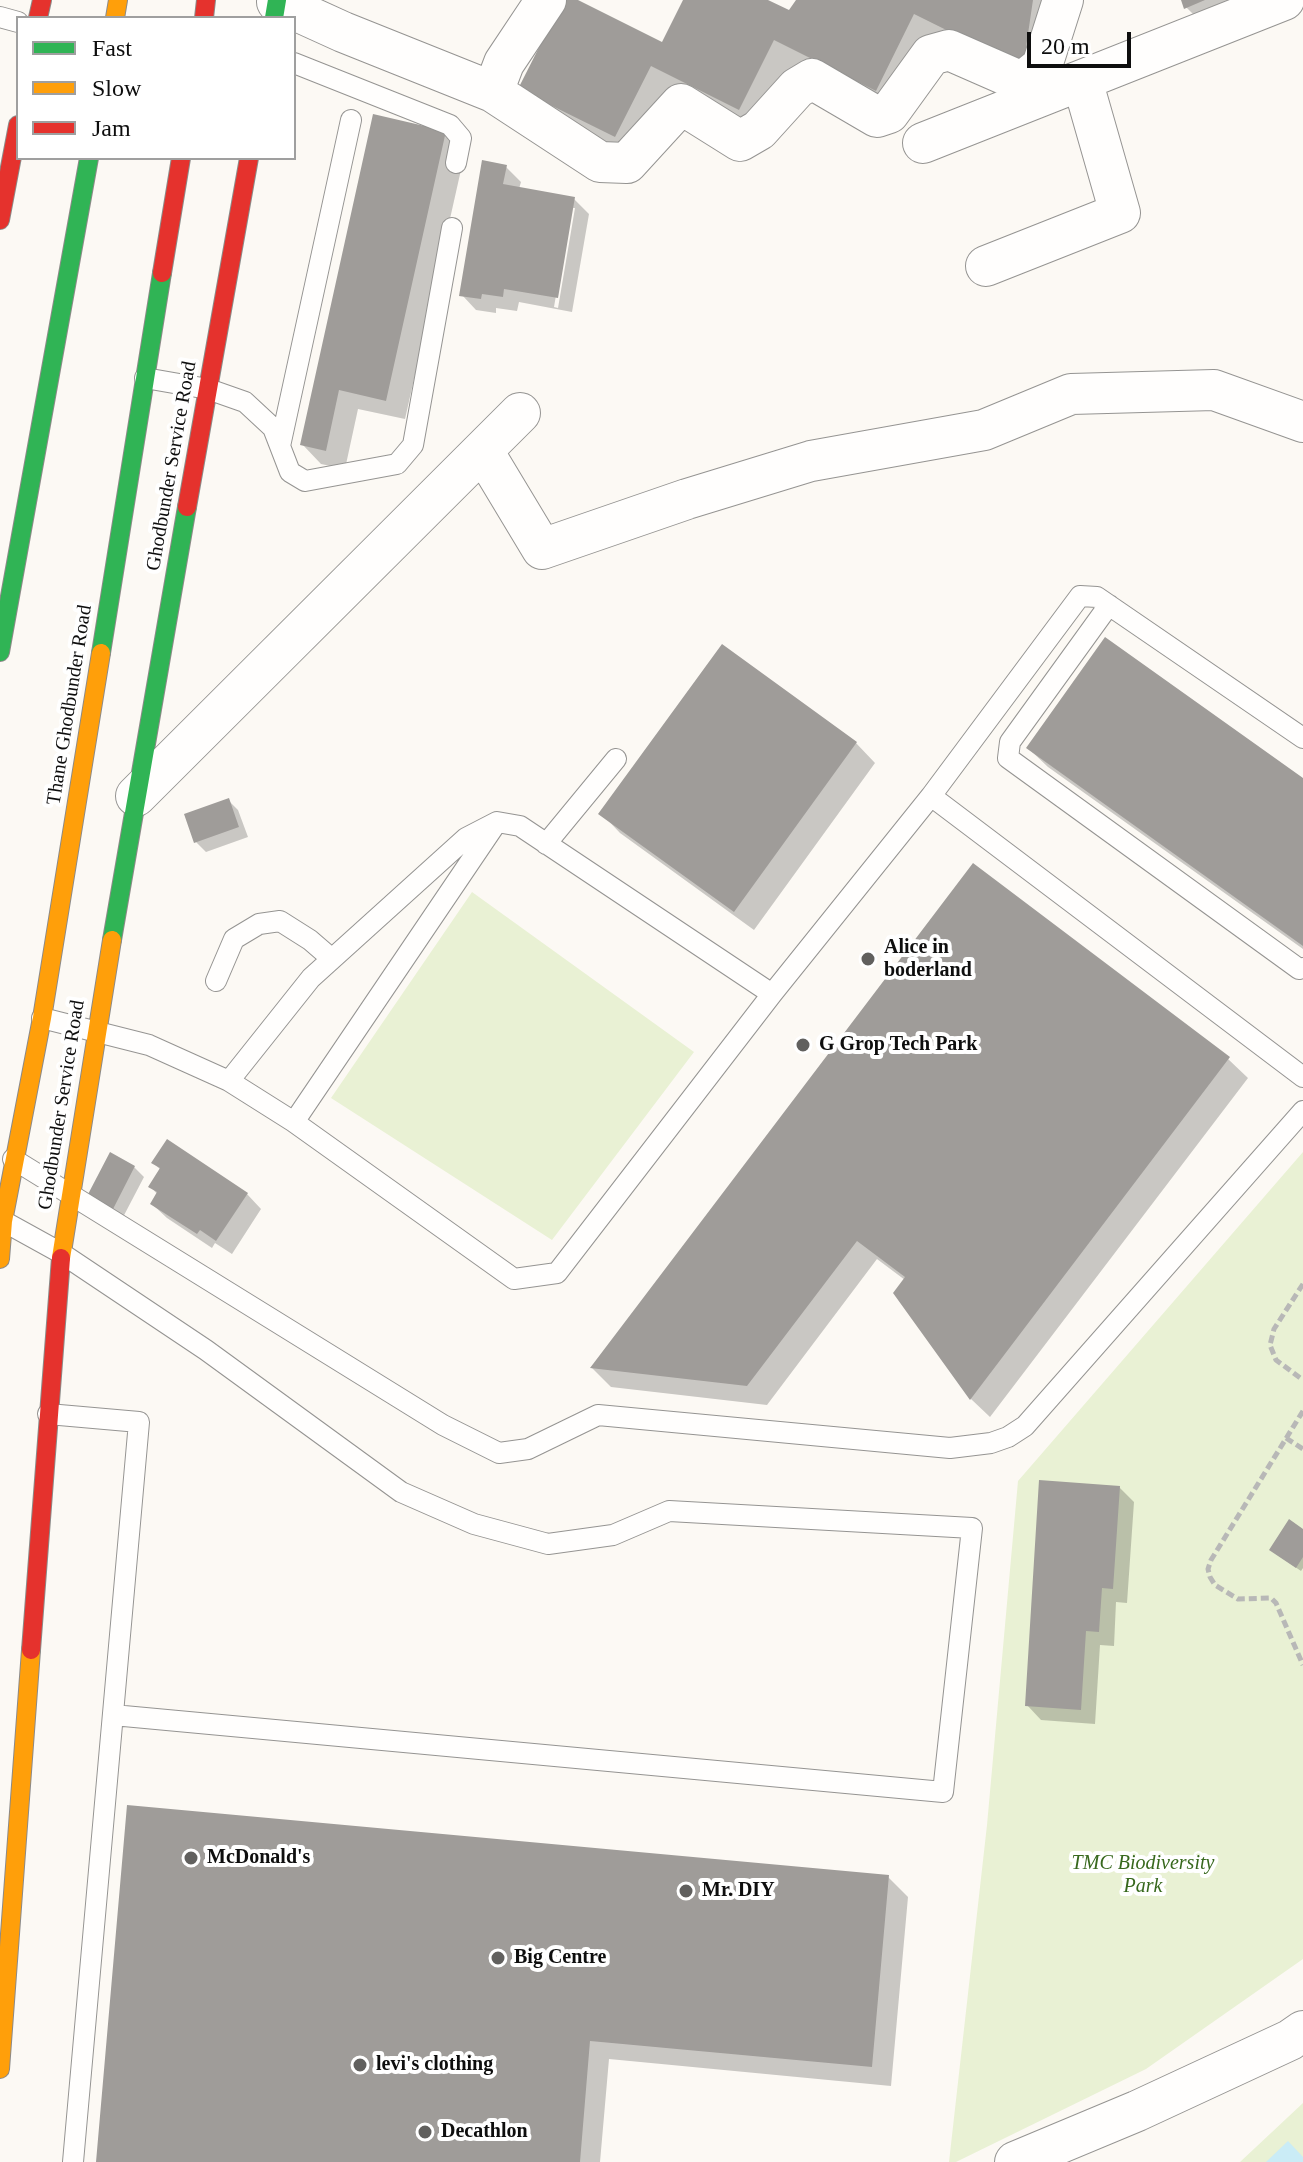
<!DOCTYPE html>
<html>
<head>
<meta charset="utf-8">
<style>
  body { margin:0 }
  #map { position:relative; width:1303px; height:2162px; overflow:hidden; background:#fcf9f4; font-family:Georgia,serif }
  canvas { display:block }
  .legend { position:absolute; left:16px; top:16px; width:280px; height:144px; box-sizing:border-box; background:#fff; border:2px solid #9f9f9f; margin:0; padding:10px 14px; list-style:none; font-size:24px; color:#0e0e0e }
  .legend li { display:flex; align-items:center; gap:16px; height:40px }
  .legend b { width:40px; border:2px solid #9f9f9f }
  .scale { position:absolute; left:1027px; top:32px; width:104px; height:36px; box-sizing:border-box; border:4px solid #0e0e0e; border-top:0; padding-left:10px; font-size:24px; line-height:28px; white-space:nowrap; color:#0e0e0e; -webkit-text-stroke:6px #fff; paint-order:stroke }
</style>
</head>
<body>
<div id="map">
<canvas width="1303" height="2162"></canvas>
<ul class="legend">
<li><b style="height:10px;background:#30b455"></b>Fast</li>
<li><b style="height:10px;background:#ff9f0a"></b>Slow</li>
<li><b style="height:10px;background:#e5322d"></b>Jam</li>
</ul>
<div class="scale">20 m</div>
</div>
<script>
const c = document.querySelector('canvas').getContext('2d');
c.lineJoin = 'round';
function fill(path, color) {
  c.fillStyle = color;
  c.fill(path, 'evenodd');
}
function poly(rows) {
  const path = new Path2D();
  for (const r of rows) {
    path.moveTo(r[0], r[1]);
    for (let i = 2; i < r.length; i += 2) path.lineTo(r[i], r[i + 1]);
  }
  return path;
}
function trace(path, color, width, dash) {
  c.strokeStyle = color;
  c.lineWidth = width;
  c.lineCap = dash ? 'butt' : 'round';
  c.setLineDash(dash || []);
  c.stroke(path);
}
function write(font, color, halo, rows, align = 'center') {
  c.font = font + ' Georgia,serif';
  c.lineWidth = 8;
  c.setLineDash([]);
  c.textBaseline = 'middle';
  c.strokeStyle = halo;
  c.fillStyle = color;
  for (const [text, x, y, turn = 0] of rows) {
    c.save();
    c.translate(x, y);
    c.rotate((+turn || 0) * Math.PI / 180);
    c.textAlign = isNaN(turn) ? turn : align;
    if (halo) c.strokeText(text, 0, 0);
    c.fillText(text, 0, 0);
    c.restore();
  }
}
const green = poly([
  [472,892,694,1052,552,1240,331,1098],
  [1303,1152,1303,1959,1146,2069,956,2162,949,2162,987,1825,1018,1481],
  [1303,2103,1303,2162,1240,2162]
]);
const water = poly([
  [1288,2141,1303,2157,1303,2162,1266,2162]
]);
const shadow = poly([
  [574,0,663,45,686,0,764,0,790,13,798,0,1064,0,1050,94,941,39,903,116,802,66,767,136,678,92,642,163,548,116,521,89],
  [1183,0,1255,0,1201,22,1186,7],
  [445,132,465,152,405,419,358,409,345,469,321,464,302,444],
  [506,167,521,182,519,189,574,199,589,214,572,312,519,302,517,311,496,308,496,313,476,310,462,295],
  [571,208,575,208,558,308,554,307],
  [722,647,856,743,875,763,754,930,620,833,601,813],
  [1028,748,1303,780,1303,949,1048,767],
  [229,801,238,810,248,837,206,852,196,842],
  [1228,1059,1248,1078,990,1417,971,1399,896,1293,905,1280,877,1259,767,1405,611,1387,592,1368],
  [153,1163,247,1194,261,1209,232,1254,215,1243,212,1248,167,1218,152,1204,158,1195,150,1186,161,1170],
  [134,1167,144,1177,121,1221,87,1199],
  [1119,1487,1134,1502,1127,1603,1116,1602,1114,1646,1100,1645,1095,1724,1041,1720,1027,1705],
  [1303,1531,1303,1568,1301,1571,1276,1554],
  [888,1877,908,1897,891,2086,609,2059,600,2162,98,2162]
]);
const building = poly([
  [563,0,578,0,662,42,683,0,768,0,789,10,796,0,1033,0,1023,68,914,14,876,91,774,40,739,110,651,66,615,137,518,89],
  [1181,0,1205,0,1184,9],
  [373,114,446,131,386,401,339,390,326,451,300,445],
  [482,160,507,165,503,184,575,197,558,298,504,289,503,297,482,294,481,299,459,296],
  [1105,637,1303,778,1303,946,1026,748],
  [722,644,857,742,734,912,598,814],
  [229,798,239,827,194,843,184,814],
  [973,863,1230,1057,970,1400,893,1293,905,1277,857,1241,747,1386,590,1368],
  [167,1139,248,1193,216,1241,200,1230,197,1234,150,1204,157,1192,148,1187,160,1168,151,1163],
  [110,1152,135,1166,111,1213,85,1200],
  [1039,1480,1120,1486,1113,1589,1102,1588,1099,1632,1086,1631,1081,1710,1025,1706],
  [1289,1519,1303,1529,1303,1557,1296,1568,1269,1550],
  [127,1805,889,1875,872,2067,590,2041,580,2162,96,2162]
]);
const path = poly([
  [1303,1284,1274,1329,1270,1345,1276,1360,1303,1380],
  [1303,1411,1211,1560,1208,1569,1210,1577,1215,1585,1238,1599,1271,1598,1276,1603,1303,1665],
  [1286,1438,1303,1449]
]);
const lane = poly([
  [0,17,18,22],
  [294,63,450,125,461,138,456,163],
  [145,378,208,389,245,402,273,428,290,472,305,481,397,464,413,445,452,228],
  [280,446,351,120],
  [1109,605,1010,742,1008,758,1299,969,1303,968],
  [931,796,1080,596,1097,597,1303,738],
  [546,844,616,759],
  [216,981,234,939,259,924,280,921,310,940,332,959],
  [42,1018,149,1045,229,1081,311,978,466,838,497,822,520,826,772,994],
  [229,1081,294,1122,514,1279,557,1273,772,994,931,796,1303,1077],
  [294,1122,495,825],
  [13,1159,443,1425,499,1453,528,1449,598,1415,950,1448,991,1443,1008,1437,1025,1426,1303,1111],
  [3,1221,61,1253,206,1350,401,1492,474,1524,548,1544,613,1535,669,1511,972,1528,943,1792,113,1715],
  [48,1414,139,1422,73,2162]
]);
const street = poly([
  [277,2,343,32,493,92,600,162,627,163,681,104,740,141,759,130,797,88,812,79,877,117,889,113,931,55,949,50,1022,82,1042,66,1063,0],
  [493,92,504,63,546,0],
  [923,143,1284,0],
  [986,266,1120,213,1082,80],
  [483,451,542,549,687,499,811,461,984,430,1071,394,1214,390,1303,422],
  [136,796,520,413],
  [1015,2162,1137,2111,1290,2040,1303,2031]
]);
const fast = poly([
  [274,18,277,0],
  [0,652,89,158],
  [101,653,162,273],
  [112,940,187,507]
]);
const slow = poly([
  [115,18,118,0],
  [61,1258,112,940],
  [0,1259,3,1221,42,1018,101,653],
  [0,2069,31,1650]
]);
const jam = poly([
  [38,18,42,0],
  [204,18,206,0],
  [0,220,18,125],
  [162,273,181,158],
  [187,507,249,158],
  [31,1650,61,1258]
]);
const markers = [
  [868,959,8,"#61605e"],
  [803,1045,8,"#61605e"],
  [191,1858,8,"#61605e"],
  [686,1891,8,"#61605e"],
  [498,1958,8,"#61605e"],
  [360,2065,8,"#61605e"],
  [425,2132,8,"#61605e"]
];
const streetNames = [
  ["Ghodbunder Service Road",172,466,-80],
  ["Thane Ghodbunder Road",70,705,-81],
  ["Ghodbunder Service Road",62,1105,-81]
];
const poiNames = [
  ["Alice in",884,948],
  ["boderland",884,971],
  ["G Grop Tech Park",819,1045],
  ["McDonald's",207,1858],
  ["Mr. DIY",702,1891],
  ["Big Centre",514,1958],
  ["levi's clothing",376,2065],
  ["Decathlon",441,2132]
];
const parkNames = [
  ["TMC Biodiversity",1143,1864],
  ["Park",1143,1887]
];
fill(green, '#e9f1d4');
fill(water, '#caecf6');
fill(shadow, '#0003');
fill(building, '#9f9c99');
trace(lane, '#959492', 22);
trace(street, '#959492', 42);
trace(fast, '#8c8a88', 20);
trace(slow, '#8c8a88', 20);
trace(jam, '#8c8a88', 20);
trace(path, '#b8b8b7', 5, [8, 4]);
trace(lane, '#fffefd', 20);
trace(street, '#fffefd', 40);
trace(fast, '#30b455', 18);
trace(slow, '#ff9f0a', 18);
trace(jam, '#e5322d', 18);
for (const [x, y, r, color] of markers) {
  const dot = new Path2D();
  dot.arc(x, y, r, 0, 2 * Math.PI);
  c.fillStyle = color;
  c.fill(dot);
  trace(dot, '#fff', 3);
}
write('20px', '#0e0e0e', '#fff', streetNames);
write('bold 20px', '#0e0e0e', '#fff', poiNames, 'left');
write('italic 20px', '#37681d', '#fff', parkNames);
</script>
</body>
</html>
